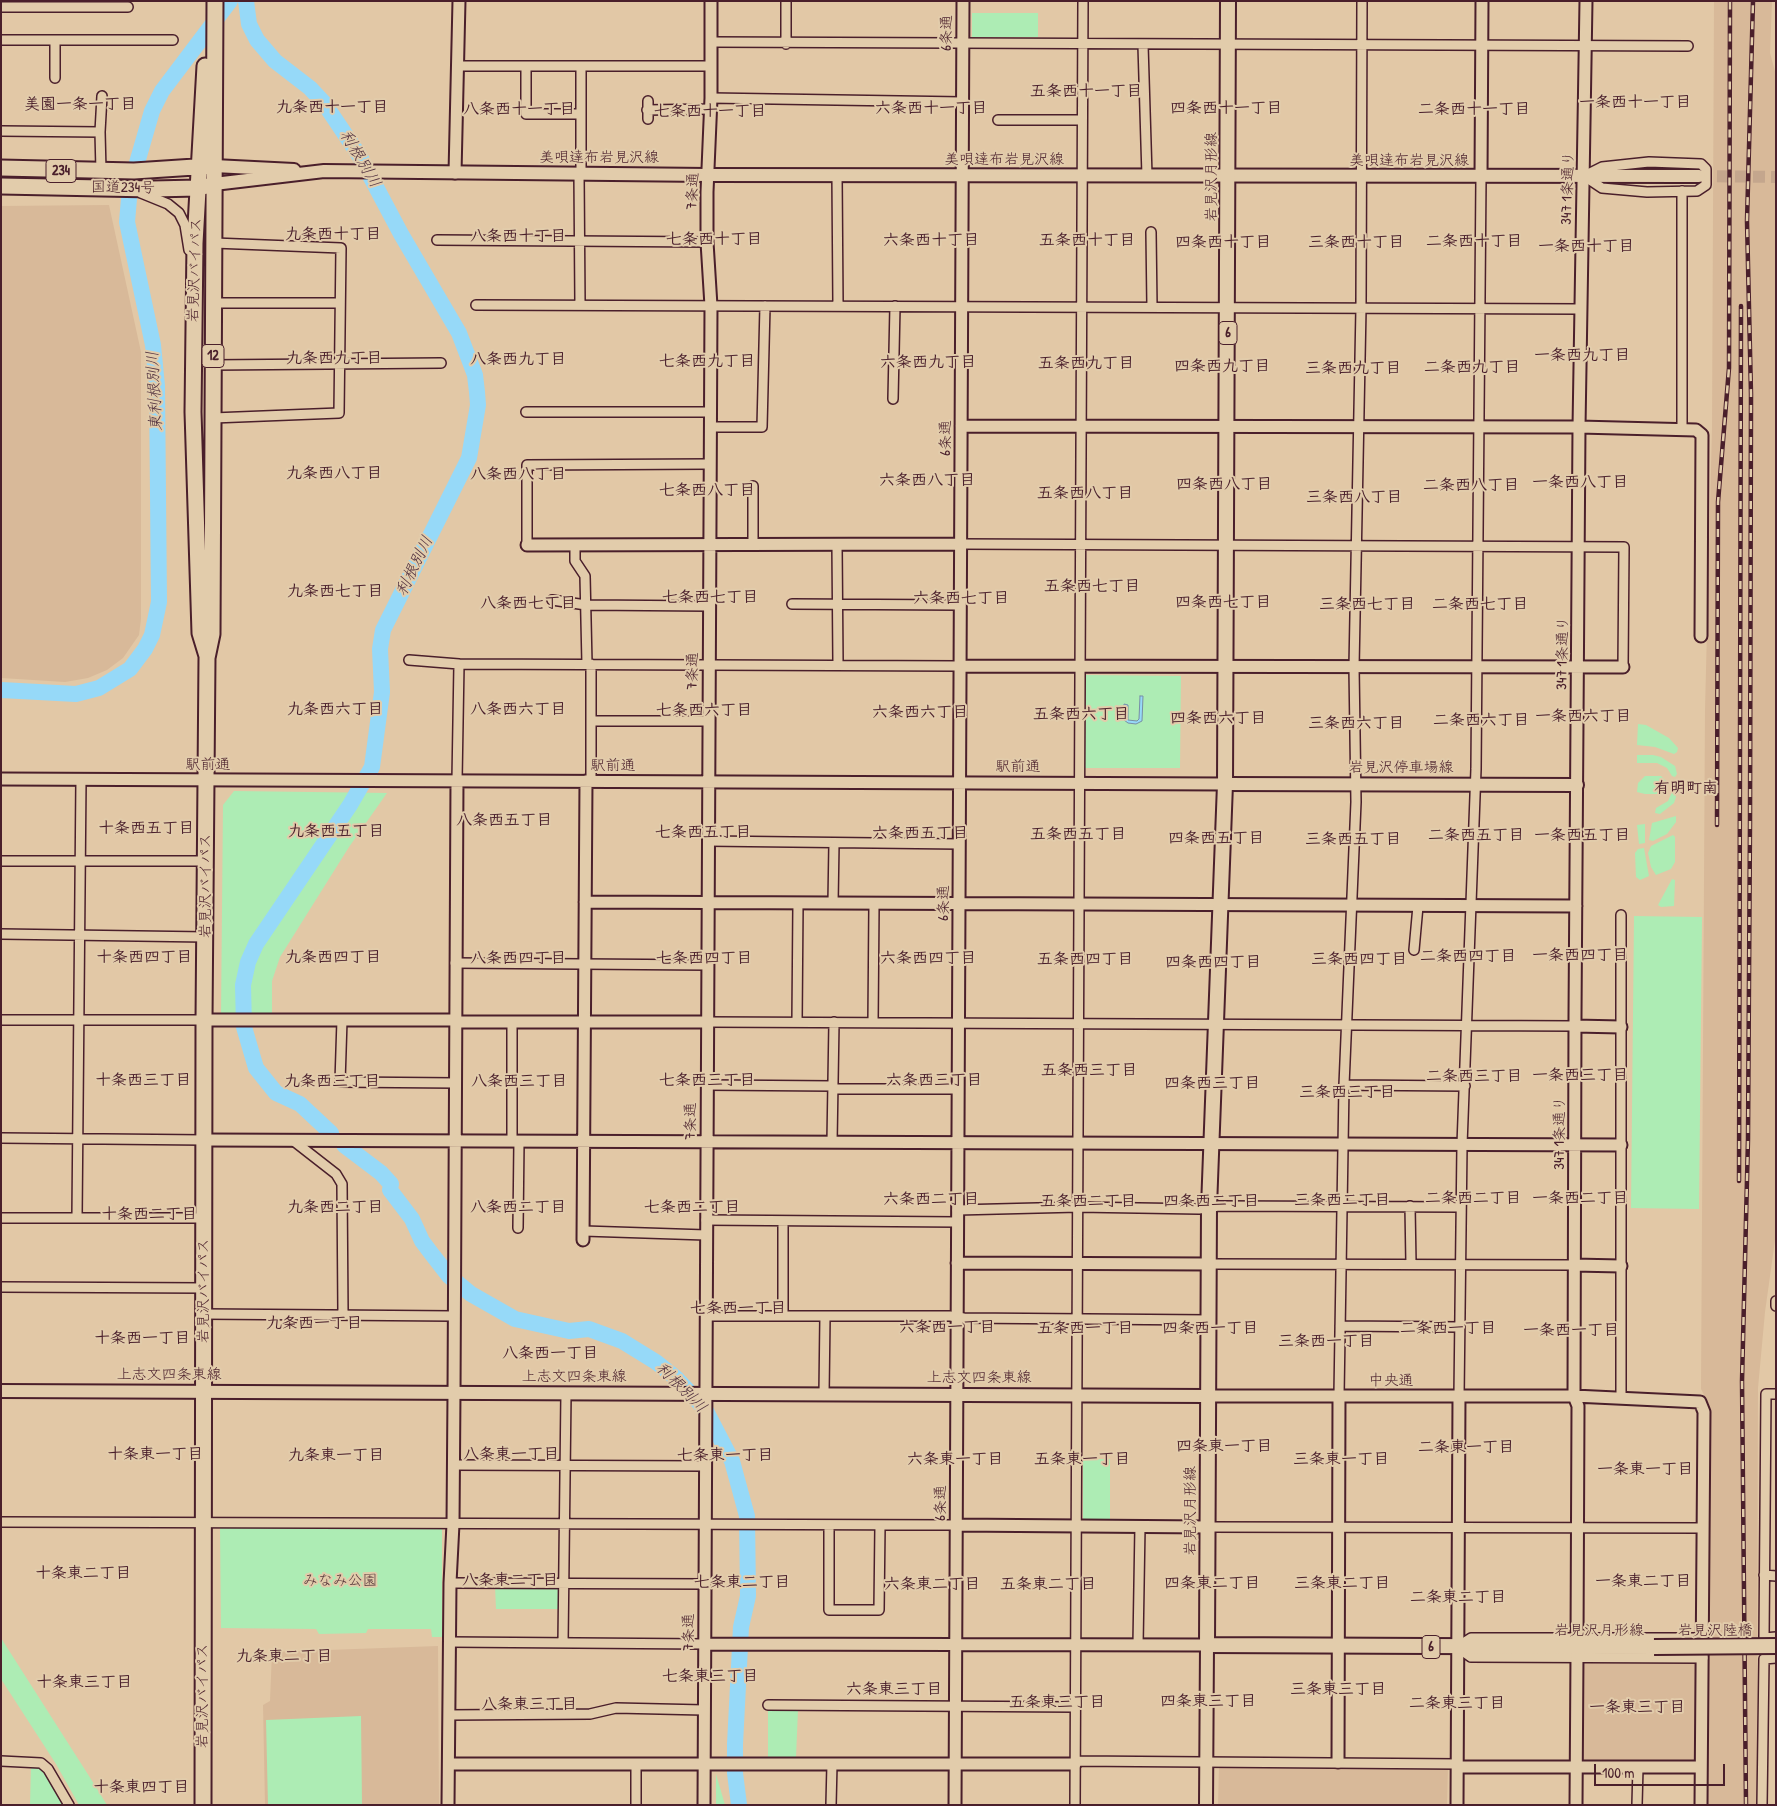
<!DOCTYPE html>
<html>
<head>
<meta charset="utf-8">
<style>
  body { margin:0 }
  #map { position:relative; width:1777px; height:1806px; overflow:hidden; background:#e2c8a6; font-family:"Patrick Hand",sans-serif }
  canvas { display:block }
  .frame { position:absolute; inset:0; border:2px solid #4a1f2b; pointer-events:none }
  .scale { position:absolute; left:1594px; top:1764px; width:131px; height:22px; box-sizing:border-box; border:2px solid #4a1f2b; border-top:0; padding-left:6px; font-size:15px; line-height:18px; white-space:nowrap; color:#4a1f2b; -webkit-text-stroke:4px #e2ccab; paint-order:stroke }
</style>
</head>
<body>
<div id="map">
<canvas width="1777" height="1806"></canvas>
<div class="frame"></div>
<div class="scale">100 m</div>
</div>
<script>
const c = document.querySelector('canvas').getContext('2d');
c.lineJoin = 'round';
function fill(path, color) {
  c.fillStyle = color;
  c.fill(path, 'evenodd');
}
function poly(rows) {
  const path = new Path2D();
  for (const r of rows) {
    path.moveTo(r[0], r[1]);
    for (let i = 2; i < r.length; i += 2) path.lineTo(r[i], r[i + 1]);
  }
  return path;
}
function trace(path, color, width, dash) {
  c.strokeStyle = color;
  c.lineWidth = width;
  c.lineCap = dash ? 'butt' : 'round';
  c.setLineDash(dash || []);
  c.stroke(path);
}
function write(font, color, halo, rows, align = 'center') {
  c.font = font + ' "Patrick Hand","Klee One",sans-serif';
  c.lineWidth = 4;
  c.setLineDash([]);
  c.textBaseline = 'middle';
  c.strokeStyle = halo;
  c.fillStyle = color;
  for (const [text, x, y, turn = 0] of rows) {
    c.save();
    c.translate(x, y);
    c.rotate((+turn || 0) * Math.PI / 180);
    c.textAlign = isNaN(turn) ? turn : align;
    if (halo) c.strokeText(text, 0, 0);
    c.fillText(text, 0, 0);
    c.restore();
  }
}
const built = poly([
  [1714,1,1772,1,1770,53,1776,75,1776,1233,1765,1312,1758,1388,1757,1805,1708,1805,1709,1405,1701,1389,1705,710,1712,428],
  [109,205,141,352,141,619,139,635,123,658,107,670,88,678,65,682,1,678,1,206],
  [438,1646,439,1805,265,1805,263,1705,270,1701,272,1652],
  [1581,1661,1699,1661,1698,1764,1580,1765],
  [1219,1767,1448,1767,1447,1805,1218,1805]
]);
const green = poly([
  [972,13,1038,13,1038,37,972,37],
  [1086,675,1181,676,1180,768,1085,768],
  [1638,724,1646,725,1669,738,1678,748,1677,752,1674,754,1655,747,1637,745],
  [1637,755,1653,755,1661,757,1675,766,1677,774,1675,777,1672,776,1667,768,1657,763,1637,763],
  [1645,776,1661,776,1666,781,1665,789,1662,794,1645,794,1637,792,1638,783],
  [234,791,387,793,349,847,280,957,272,981,272,1014,221,1015,223,805],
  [1672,792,1675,792,1676,797,1674,803,1660,814,1655,813,1656,808,1668,801],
  [1676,816,1676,822,1667,834,1653,841,1649,840,1652,823],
  [1645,824,1645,843,1639,844,1637,825],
  [1673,835,1675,837,1675,862,1671,869,1656,875,1651,867,1648,853,1651,846],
  [1644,848,1649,876,1640,880,1636,877,1635,853,1638,849],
  [1672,879,1675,880,1674,906,1661,907,1658,905],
  [1634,916,1702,917,1699,1209,1631,1208],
  [1083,1459,1110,1459,1110,1519,1083,1519],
  [220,1528,442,1529,442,1637,432,1637,431,1629,368,1629,366,1633,319,1634,316,1629,221,1628],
  [561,1585,561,1609,496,1609,495,1586],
  [1,1638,89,1776,107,1805,79,1805,56,1764,1,1679],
  [768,1710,798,1710,796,1757,768,1757],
  [361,1716,362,1805,268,1805,266,1720],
  [31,1765,40,1765,65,1805,30,1805],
  [716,1774,725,1805,716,1805]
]);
const water = poly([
  [1140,696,1143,696,1142,721,1136,724,1128,723,1124,720,1124,704,1128,705,1128,720,1137,721,1139,719,1140,696]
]);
const river = poly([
  [246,1,249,24,257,40,275,61,310,88,324,103,359,155,401,234,459,333,475,375,477,392,478,405,469,458,383,630,380,649,382,692,372,767,350,805,256,944,248,962,243,985,244,1027,256,1068,276,1093,300,1104,331,1133],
  [1,690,76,694,99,688,130,669,145,649,152,635,159,602,157,386,153,345,127,222,130,187,152,111,162,91,230,1],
  [344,1145,381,1173,391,1184,390,1190,412,1219,422,1241,431,1253,449,1276,471,1294,515,1319,569,1331,589,1329,622,1341,656,1362,676,1378,705,1409,732,1461,747,1516,748,1596,741,1627,735,1744,735,1773,739,1805]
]);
const secondaryTunnel = poly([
  [1699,176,1776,177]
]);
const minor = poly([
  [786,1,786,44],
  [1,7,128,7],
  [1,40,173,40],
  [711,42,1688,46],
  [1143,45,1147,176],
  [457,66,711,66],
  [526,67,526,114,581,114],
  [55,78,55,40],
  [711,98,962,102],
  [648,101,648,119],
  [647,110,711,109],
  [998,120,1082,120],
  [1,131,100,132,101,171],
  [100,132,102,96],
  [1649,162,1701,164,1706,169,1706,185,1697,191,1647,192,1602,188,1584,176,1602,167,1649,162],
  [579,174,580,305],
  [581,174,581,67],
  [837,175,838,306],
  [1682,191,1682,429],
  [141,193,168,204,179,213,185,225,189,250],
  [1151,232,1152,307],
  [437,240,707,242],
  [213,303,340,303],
  [476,305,1581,309],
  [213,365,441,363],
  [893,399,895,306],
  [526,412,710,412],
  [213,418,339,413,341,248,214,243],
  [710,427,762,427,765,306],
  [753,486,753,544],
  [960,544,1624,547,1623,667],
  [527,545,527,465,710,464],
  [575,545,575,561,585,576,587,664],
  [837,545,838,664],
  [552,600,586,605,709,606],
  [792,604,959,605],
  [409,660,459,664],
  [591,721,708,721],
  [457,780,459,664,959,666],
  [591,781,591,664],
  [708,841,959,844],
  [1,861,206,861],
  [833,903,834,843],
  [1,934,206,937],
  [1414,950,1418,906],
  [455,963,707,965],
  [1,1020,204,1020],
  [342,1020,340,1082,456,1083],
  [707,1022,1575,1026],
  [797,1022,798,903],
  [873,1023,874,904],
  [707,1085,833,1086],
  [1344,1085,1465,1086],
  [833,1089,958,1089],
  [1,1138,205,1140],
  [512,1141,512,1022],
  [295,1142,336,1174,342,1184,343,1314],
  [832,1142,834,1022],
  [1410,1206,1411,1264],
  [957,1210,1078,1207,1199,1209,1219,1206,1461,1207],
  [1,1218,204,1218],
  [77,1218,81,779],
  [706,1220,957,1222],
  [783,1221,783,1316],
  [518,1228,519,1141],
  [584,1231,706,1235],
  [1209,1264,1574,1265],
  [1,1287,204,1288],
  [1776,1301,1776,1306],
  [204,1314,453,1316],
  [706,1316,950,1316,964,1318,1209,1320],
  [1340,1326,1459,1327],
  [824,1394,825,1316],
  [1776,1394,1766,1394,1764,1638,1776,1637],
  [1339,1395,1344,1085,1356,802,1354,667,1361,308,1362,1],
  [1459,1396,1462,1145,1476,769,1481,177],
  [1621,1398,1621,915],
  [453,1465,705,1466],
  [1,1522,955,1525],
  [829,1525,829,1610,879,1610,880,1525],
  [1208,1527,1703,1528],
  [1764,1575,1776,1576],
  [450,1583,705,1584],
  [449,1642,704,1644],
  [563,1643,566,1393],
  [1138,1645,1140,1526],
  [1703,1658,1471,1657,1457,1647,1471,1638,1703,1638],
  [768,1705,1075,1707],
  [449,1715,590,1714,616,1708,704,1710],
  [1,1761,41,1763,48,1769,69,1805],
  [1075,1761,1458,1764],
  [636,1805,636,1764],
  [831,1805,832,1764],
  [1075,1805,1083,1],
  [1637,1805,1638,1767],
  [1762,1805,1764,1659,1776,1658]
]);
const tertiary = poly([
  [455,173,459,1],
  [1481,177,1482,1],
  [961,426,1579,427,1696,430,1702,435,1701,636],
  [527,545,960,544],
  [959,666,1623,667],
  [1,779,1225,784],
  [585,902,1576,906],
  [204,1020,455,1020],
  [455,1022,707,1022],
  [1575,1026,1621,1027],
  [205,1140,1621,1145],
  [583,1240,586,781],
  [957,1263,1209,1264],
  [1574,1265,1621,1266],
  [1207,1396,1574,1396,1700,1402,1704,1412,1701,1805],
  [955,1525,1208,1527],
  [1577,1641,1578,1406,1574,1396,1575,1015,1579,427,1586,1],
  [704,1644,1207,1645],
  [1338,1762,1339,1395],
  [449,1764,1075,1764],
  [1458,1767,1701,1767],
  [448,1805,450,1583,453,1524,454,1393,457,780],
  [704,1805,711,306,707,242,707,192,711,98,711,1],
  [955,1805,963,1],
  [1457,1805,1459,1396],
  [1576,1805,1577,1655]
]);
const secondary = poly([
  [214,166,294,170],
  [214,184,324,171,708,175,1699,176],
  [1225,784,1577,785],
  [1,1391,1207,1396],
  [1206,1805,1207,1645]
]);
const primary = poly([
  [1228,1,1225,784,1209,1207,1207,1645,1654,1647]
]);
const trunk = poly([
  [205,66,195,243,193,412,200,633,207,656],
  [1,168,134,171,210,166],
  [1,186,152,189,198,188,207,186],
  [203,1805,204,1020,207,658,212,634,215,1]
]);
const rail = poly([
  [1717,825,1718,502,1729,368,1730,1],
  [1739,1181,1741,306],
  [1746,1805,1742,1381,1748,1139,1750,822,1751,394,1747,221,1753,1]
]);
const primaryBridge = poly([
  [1654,1647,1776,1646]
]);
const shields = [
  [61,171,30],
  [1228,333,18],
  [213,356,22],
  [1431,1647,18]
];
const shieldNames = [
  ["234",61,171],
  ["6",1228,333],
  ["12",213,356],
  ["6",1431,1647]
];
const streetNames = [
  ["6条通",947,33,-89],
  ["美唄達布岩見沢線",599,158],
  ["美唄達布岩見沢線",1004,160],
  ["美唄達布岩見沢線",1409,161],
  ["岩見沢月形線",1212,177,-90],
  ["国道234号",123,188,1],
  ["347 1条通り",1568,188,-88],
  ["7条通",693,191,-88],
  ["岩見沢バイパス",195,270,-88],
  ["6条通",946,438,-90],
  ["347 1条通り",1563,653,-89],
  ["7条通",693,671,-89],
  ["駅前通",208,765],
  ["駅前通",613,766],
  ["駅前通",1018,767],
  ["岩見沢停車場線",1401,768],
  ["岩見沢バイパス",206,886,-90],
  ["6条通",944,903,-90],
  ["7条通",691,1121,-90],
  ["347 1条通り",1560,1133,-90],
  ["岩見沢バイパス",204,1291,-90],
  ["上志文四条東線",169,1375],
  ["上志文四条東線",574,1377],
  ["上志文四条東線",979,1378],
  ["中央通",1391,1381],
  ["6条通",941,1503,-90],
  ["岩見沢月形線",1191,1511,-90],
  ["岩見沢月形線",1599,1631],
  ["岩見沢陸橋",1715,1631],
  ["7条通",689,1632,-90],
  ["岩見沢バイパス",203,1696,-90]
];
const parkNames = [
  ["みなみ公園",340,1581]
];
const neighbourhoodNames = [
  ["五条西十一丁目",1086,92],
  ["一条西十一丁目",1635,103],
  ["美園一条一丁目",80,105],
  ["九条西十一丁目",332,108],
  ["六条西十一丁目",931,109],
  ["四条西十一丁目",1226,109],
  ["八条西十一丁目",519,110],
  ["二条西十一丁目",1474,110],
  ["七条西十一丁目",710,112],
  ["九条西十丁目",333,235],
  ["八条西十丁目",518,237],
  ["七条西十丁目",714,240],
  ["六条西十丁目",931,241],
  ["五条西十丁目",1087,241],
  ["二条西十丁目",1474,242],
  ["四条西十丁目",1223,243],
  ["三条西十丁目",1356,243],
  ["一条西十丁目",1586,247],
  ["一条西九丁目",1582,356],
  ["九条西九丁目",334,359],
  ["八条西九丁目",518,360],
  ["七条西九丁目",707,362],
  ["六条西九丁目",928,363],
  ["五条西九丁目",1086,364],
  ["四条西九丁目",1222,367],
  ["二条西九丁目",1472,368],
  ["三条西九丁目",1353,369],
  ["九条西八丁目",334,474],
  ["八条西八丁目",518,475],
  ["六条西八丁目",927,481],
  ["一条西八丁目",1580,483],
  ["四条西八丁目",1224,485],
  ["二条西八丁目",1471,486],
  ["七条西八丁目",707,491],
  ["五条西八丁目",1085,494],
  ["三条西八丁目",1354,498],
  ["五条西七丁目",1092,587],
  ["九条西七丁目",335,592],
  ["七条西七丁目",710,598],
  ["六条西七丁目",961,599],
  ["四条西七丁目",1223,603],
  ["八条西七丁目",528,604],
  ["三条西七丁目",1367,605],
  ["二条西七丁目",1480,605],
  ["九条西六丁目",335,710],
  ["八条西六丁目",518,710],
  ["七条西六丁目",704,711],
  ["六条西六丁目",920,713],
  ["五条西六丁目",1081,715],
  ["一条西六丁目",1583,717],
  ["四条西六丁目",1218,719],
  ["二条西六丁目",1481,721],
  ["三条西六丁目",1356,724],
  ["有明町南",1686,789],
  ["八条西五丁目",504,821],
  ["十条西五丁目",146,829],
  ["九条西五丁目",336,832],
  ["七条西五丁目",703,833],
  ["六条西五丁目",920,834],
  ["五条西五丁目",1078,835],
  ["二条西五丁目",1476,836],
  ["一条西五丁目",1582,836],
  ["四条西五丁目",1216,839],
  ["三条西五丁目",1353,840],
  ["一条西四丁目",1580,956],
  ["二条西四丁目",1468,957],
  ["十条西四丁目",144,958],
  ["九条西四丁目",333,958],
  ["八条西四丁目",518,959],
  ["七条西四丁目",704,959],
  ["六条西四丁目",928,959],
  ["五条西四丁目",1085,960],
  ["三条西四丁目",1359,960],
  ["四条西四丁目",1213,963],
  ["五条西三丁目",1089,1071],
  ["一条西三丁目",1580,1076],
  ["二条西三丁目",1474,1077],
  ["十条西三丁目",143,1081],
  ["七条西三丁目",707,1081],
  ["六条西三丁目",934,1081],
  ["九条西三丁目",332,1082],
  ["八条西三丁目",519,1082],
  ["四条西三丁目",1212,1084],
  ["三条西三丁目",1347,1093],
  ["二条西二丁目",1473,1199],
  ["一条西二丁目",1580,1199],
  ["六条西二丁目",931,1200],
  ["三条西二丁目",1342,1201],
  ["五条西二丁目",1088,1202],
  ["四条西二丁目",1211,1202],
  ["九条西二丁目",335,1208],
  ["八条西二丁目",518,1208],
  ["七条西二丁目",692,1208],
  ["十条西二丁目",149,1215],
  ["七条西一丁目",738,1309],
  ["九条西一丁目",314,1324],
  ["六条西一丁目",947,1328],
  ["五条西一丁目",1085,1329],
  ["四条西一丁目",1210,1329],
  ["二条西一丁目",1448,1329],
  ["一条西一丁目",1571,1331],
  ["十条西一丁目",142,1339],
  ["三条西一丁目",1326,1342],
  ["八条西一丁目",550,1354],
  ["四条東一丁目",1224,1447],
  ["二条東一丁目",1466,1448],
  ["十条東一丁目",155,1455],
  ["八条東一丁目",511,1455],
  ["九条東一丁目",336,1456],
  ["七条東一丁目",725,1456],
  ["六条東一丁目",955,1460],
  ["五条東一丁目",1082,1460],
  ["三条東一丁目",1341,1460],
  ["一条東一丁目",1645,1470],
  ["十条東二丁目",83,1574],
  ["八条東二丁目",510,1581],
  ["一条東二丁目",1643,1582],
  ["七条東二丁目",742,1583],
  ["四条東二丁目",1212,1584],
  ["三条東二丁目",1342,1584],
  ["六条東二丁目",932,1585],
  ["五条東二丁目",1048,1585],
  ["二条東二丁目",1458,1598],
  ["九条東二丁目",284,1657],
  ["七条東三丁目",710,1677],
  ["十条東三丁目",84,1683],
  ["六条東三丁目",894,1690],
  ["三条東三丁目",1338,1690],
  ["四条東三丁目",1208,1702],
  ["五条東三丁目",1057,1703],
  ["二条東三丁目",1457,1704],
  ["八条東三丁目",529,1705],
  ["一条東三丁目",1637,1708],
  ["十条東四丁目",141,1788]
];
const waterNames = [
  ["利根別川",360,159,59],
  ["東利根別川",155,391,-93],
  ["利根別川",415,566,-64],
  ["利根別川",681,1388,45]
];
fill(built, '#d8b999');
fill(green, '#adecb4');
fill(water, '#96d9f8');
trace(water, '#788fa6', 1);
trace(river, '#96d9f8', 16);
trace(secondaryTunnel, '#c4a68d', 12, [12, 6]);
trace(minor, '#4a1f2b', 12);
trace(tertiary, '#4a1f2b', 15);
trace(secondary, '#4a1f2b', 16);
trace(primary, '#4a1f2b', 18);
trace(trunk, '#4a1f2b', 19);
trace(minor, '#e2ccab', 9);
trace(tertiary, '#e2ccab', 11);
trace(secondary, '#e2ccab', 12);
trace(primary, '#e2ccab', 14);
trace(trunk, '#e2ccab', 15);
trace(rail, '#4a1f2b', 4.5);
trace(rail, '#e2ccab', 2.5, [8]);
trace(primaryBridge, '#4a1f2b', 18, []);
trace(primaryBridge, '#e2ccab', 14);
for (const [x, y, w] of shields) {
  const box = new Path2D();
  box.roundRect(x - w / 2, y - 11.5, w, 23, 4);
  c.fillStyle = '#e2ccab';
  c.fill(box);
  trace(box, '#4a1f2b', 1);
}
write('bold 14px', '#4a1f2b', null, shieldNames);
write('15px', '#4a1f2b', '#e2ccab', streetNames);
write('15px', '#543439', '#e2ccab', parkNames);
write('bold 16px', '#4a1f2b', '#e2ccab', neighbourhoodNames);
write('italic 16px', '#523240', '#e2ccab', waterNames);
</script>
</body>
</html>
